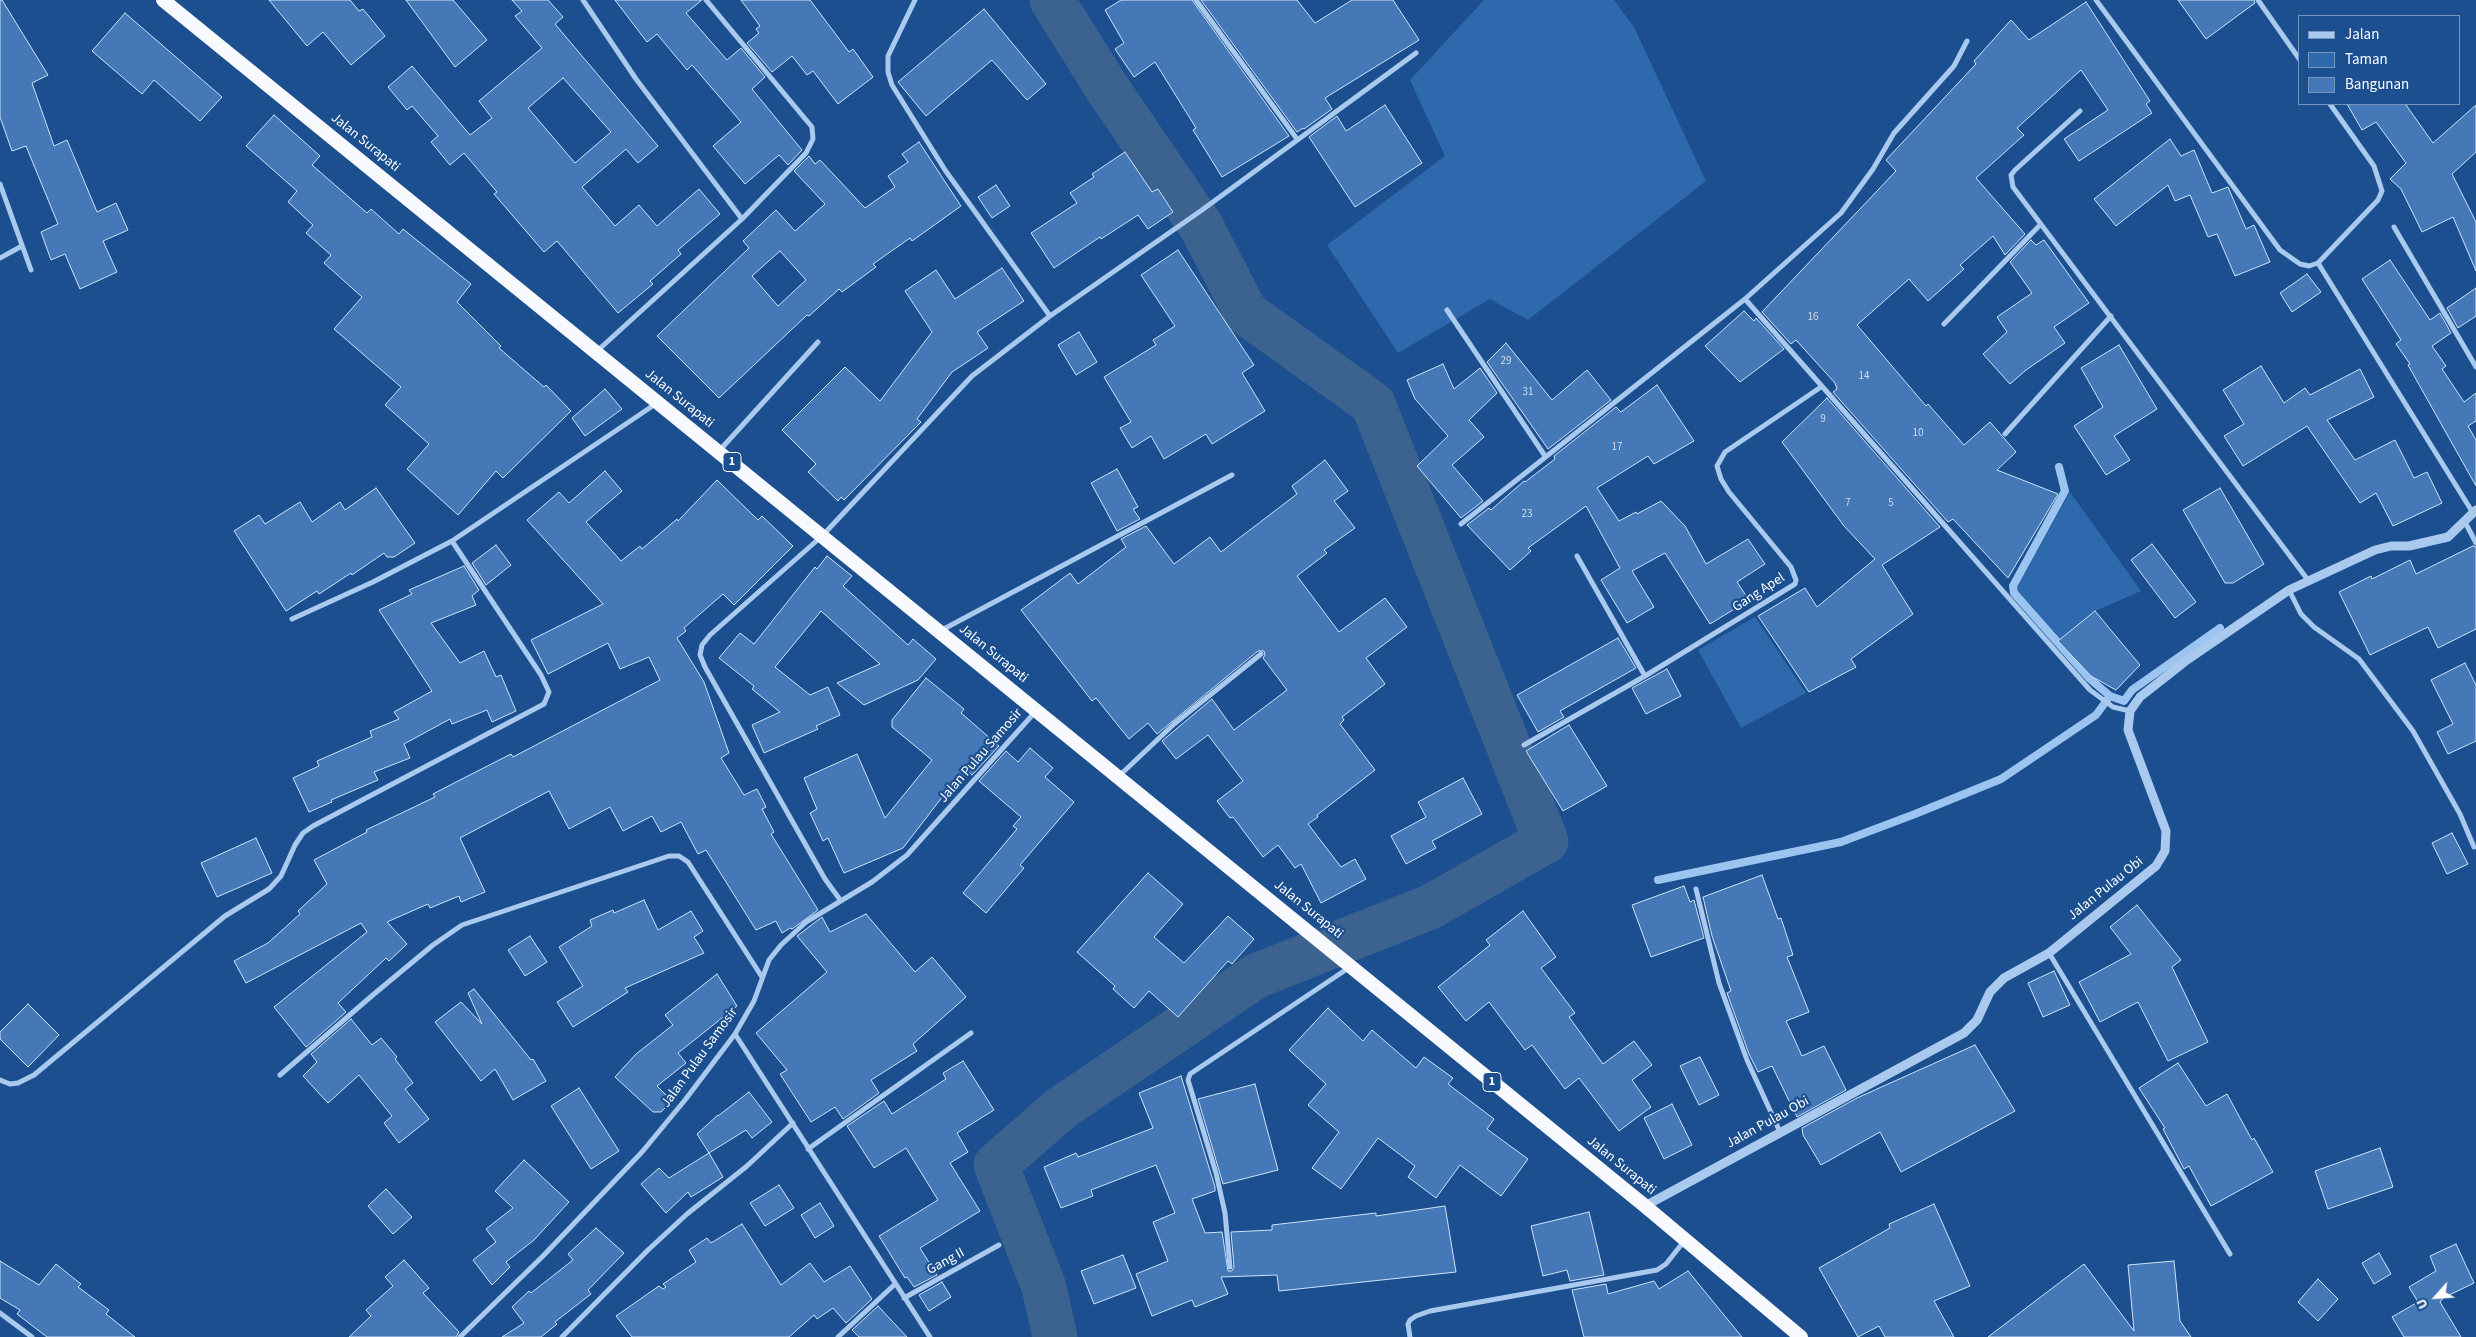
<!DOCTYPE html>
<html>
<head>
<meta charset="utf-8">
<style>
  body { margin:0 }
  #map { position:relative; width:2476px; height:1337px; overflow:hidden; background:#1b4f8f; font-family:"Source Sans 3",sans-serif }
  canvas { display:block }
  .legend { position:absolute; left:2298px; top:15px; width:162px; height:90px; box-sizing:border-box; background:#1b4f8f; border:1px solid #7695bc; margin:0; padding:6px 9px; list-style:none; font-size:15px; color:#fff }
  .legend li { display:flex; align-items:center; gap:10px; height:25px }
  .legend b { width:25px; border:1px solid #7695bc }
  .north { position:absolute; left:2411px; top:1272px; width:50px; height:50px; -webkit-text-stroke:4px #1b4f8f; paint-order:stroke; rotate:244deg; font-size:14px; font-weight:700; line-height:20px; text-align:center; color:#fff }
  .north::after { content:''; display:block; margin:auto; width:18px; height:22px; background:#fff; clip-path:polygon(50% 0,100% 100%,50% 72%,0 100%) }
</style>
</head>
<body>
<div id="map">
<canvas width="2476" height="1337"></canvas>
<ul class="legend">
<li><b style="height:6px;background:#a9c9ee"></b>Jalan</li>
<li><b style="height:14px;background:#2e69ad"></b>Taman</li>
<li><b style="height:14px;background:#4478b7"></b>Bangunan</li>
</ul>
<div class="north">U</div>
</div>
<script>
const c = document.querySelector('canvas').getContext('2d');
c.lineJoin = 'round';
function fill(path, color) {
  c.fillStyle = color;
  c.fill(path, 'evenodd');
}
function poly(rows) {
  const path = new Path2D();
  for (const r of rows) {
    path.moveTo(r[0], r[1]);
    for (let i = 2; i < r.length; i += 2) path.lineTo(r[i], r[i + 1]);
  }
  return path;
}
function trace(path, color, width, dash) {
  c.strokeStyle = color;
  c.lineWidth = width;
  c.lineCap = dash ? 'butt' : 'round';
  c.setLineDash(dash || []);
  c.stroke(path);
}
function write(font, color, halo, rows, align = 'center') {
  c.font = font + ' "Source Sans 3",sans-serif';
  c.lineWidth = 4.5;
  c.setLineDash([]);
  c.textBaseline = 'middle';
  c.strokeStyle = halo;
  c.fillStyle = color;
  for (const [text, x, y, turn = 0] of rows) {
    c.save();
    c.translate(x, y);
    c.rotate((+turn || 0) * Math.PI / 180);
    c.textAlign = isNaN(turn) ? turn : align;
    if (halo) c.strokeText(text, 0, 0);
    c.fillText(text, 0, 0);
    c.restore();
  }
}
const green = poly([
  [1484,0,1614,0,1634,27,1706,181,1528,320,1490,299,1398,353,1327,245,1445,156,1410,80],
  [2070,492,2141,591,2095,611,2058,641,2015,591],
  [1755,617,1806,693,1741,728,1698,650]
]);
const stream = poly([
  [2059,467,2065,491,2013,586,2014,593,2090,679,2110,696,2124,701,2132,690,2220,628],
  [1658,880,1841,842,1915,814,2001,779,2096,715,2110,696]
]);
const river = poly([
  [1052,0,1107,88,1201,226,1246,313,1373,404,1546,841,1430,907,1256,976,1060,1109,996,1165,1044,1287,1055,1337]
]);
const building = poly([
  [0,0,2,0,48,75,32,83,54,146,67,140,97,212,116,203,128,230,103,241,117,272,80,289,65,254,51,260,41,232,58,224,26,146,12,151,0,117,0,0],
  [269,0,350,0,359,11,363,9,385,36,351,65,323,32,307,46,269,0],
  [406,0,453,0,487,40,455,67,406,0],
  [512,0,548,0,563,17,555,24,658,146,638,163,626,149,582,187,615,226,639,205,657,226,699,189,720,214,678,250,681,254,650,281,653,284,618,313,557,241,544,252,494,194,497,192,464,153,450,165,431,142,438,136,412,106,407,110,388,87,412,66,470,135,492,118,479,101,542,48,515,16,522,11,512,0],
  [563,78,611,132,575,163,528,108,563,78],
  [615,0,702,0,686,13,727,60,741,48,765,77,752,89,802,150,788,165,779,155,745,184,713,146,741,122,692,65,687,70,657,34,647,42,615,0],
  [741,0,810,0,849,52,853,49,873,77,838,104,813,71,807,75,792,56,772,72,747,43,759,33,756,29,760,26,741,0],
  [1121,0,1192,0,1289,136,1222,177,1193,130,1196,128,1155,62,1134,77,1115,49,1124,43,1105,10,1121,0],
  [1201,0,1297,0,1315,23,1352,0,1393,0,1419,40,1325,98,1332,109,1304,129,1303,128,1297,132,1201,0],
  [2178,0,2254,0,2255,3,2206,39,2178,0],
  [2086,2,2150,101,2146,104,2152,113,2079,161,2064,139,2108,110,2081,70,2017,128,2024,135,1976,178,2025,234,2005,255,1993,236,1960,265,1964,269,1928,301,1909,279,1857,325,1926,406,1928,404,1964,445,1990,422,2016,452,1997,470,2058,494,2008,578,1953,519,1948,522,1833,392,1837,389,1835,383,1796,340,1791,344,1762,312,1896,171,1886,160,1976,64,1974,61,2011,20,2029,40,2086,2],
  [984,9,1046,84,1027,100,992,60,926,116,898,82,984,9],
  [125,13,222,97,200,121,154,80,142,94,92,51,125,13],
  [2347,104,2408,104,2406,105,2433,143,2476,105,2476,152,2452,174,2476,222,2476,271,2453,217,2422,232,2401,189,2390,179,2406,163,2376,122,2362,130,2347,104],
  [1385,105,1422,163,1355,207,1309,137,1337,116,1346,131,1385,105],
  [274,115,320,156,312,165,367,213,371,209,399,234,403,229,471,284,457,302,501,346,499,348,544,387,546,385,571,411,503,478,496,471,458,515,407,469,429,444,385,405,401,387,334,329,362,297,324,263,331,255,306,233,313,225,288,202,297,191,246,146,274,115],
  [2170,139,2181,156,2194,150,2212,193,2228,187,2246,229,2254,225,2270,262,2235,276,2217,234,2208,237,2190,195,2175,201,2168,185,2116,226,2094,199,2170,139],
  [919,142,961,206,912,241,910,238,873,264,876,267,842,292,839,289,809,316,807,315,719,398,657,336,749,248,743,241,776,210,795,231,825,204,794,171,809,156,815,164,820,160,865,208,895,187,888,176,908,162,902,154,919,142],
  [780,251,806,280,778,306,752,276,780,251],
  [1125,152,1152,192,1158,189,1173,212,1148,229,1138,215,1101,239,1100,237,1054,268,1031,233,1077,203,1070,193,1094,177,1092,174,1125,152],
  [996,185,1010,206,992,218,978,197,996,185],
  [2031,240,2036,245,2044,240,2089,303,2054,327,2065,343,2026,370,2010,384,1983,354,2007,332,1997,317,2032,293,2010,262,2031,240],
  [1178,250,1254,365,1242,373,1265,411,1212,444,1206,434,1164,459,1151,436,1132,448,1120,428,1131,422,1104,377,1156,345,1153,340,1175,326,1141,275,1178,250],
  [2390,260,2430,320,2440,313,2451,333,2432,346,2446,366,2442,369,2464,402,2476,393,2476,421,2468,426,2476,440,2476,486,2408,365,2410,364,2396,344,2401,340,2362,279,2390,260],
  [1002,268,1024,301,977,332,988,348,952,372,917,419,921,422,844,500,841,497,838,501,808,472,816,464,782,430,845,367,880,401,932,332,905,291,936,270,955,299,1002,268],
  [2307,274,2321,292,2292,312,2280,293,2307,274],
  [2476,288,2476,316,2458,328,2447,308,2476,288],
  [1744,311,1754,321,1756,318,1784,349,1740,382,1705,346,1744,311],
  [1079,332,1097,362,1076,375,1058,345,1079,332],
  [1506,343,1552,400,1587,370,1611,400,1548,449,1487,362,1506,343],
  [2119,345,2157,409,2114,436,2130,460,2106,475,2074,426,2103,407,2081,368,2119,345],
  [1443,364,1454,389,1480,368,1497,393,1469,420,1484,437,1452,465,1483,501,1461,518,1417,466,1448,436,1415,399,1407,380,1443,364],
  [2261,366,2284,403,2305,388,2310,395,2360,369,2374,397,2327,420,2355,460,2395,440,2414,478,2427,472,2442,503,2393,526,2376,493,2360,503,2307,426,2243,466,2224,436,2244,424,2223,390,2261,366],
  [1657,385,1694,441,1654,464,1648,456,1597,488,1619,521,1636,512,1637,514,1661,501,1685,526,1706,564,1748,539,1765,564,1737,582,1749,600,1710,624,1665,553,1632,571,1654,607,1627,623,1601,580,1620,568,1586,506,1528,548,1531,551,1510,570,1467,525,1489,508,1491,510,1524,481,1525,482,1555,459,1554,456,1616,407,1621,412,1657,385],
  [605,389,622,409,585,436,572,418,605,389],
  [1827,398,1940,527,1882,565,1913,614,1851,659,1856,667,1809,692,1758,616,1805,588,1817,607,1875,559,1844,526,1782,442,1827,398],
  [1325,460,1348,491,1334,501,1355,528,1324,550,1327,553,1297,576,1339,632,1385,598,1407,627,1366,658,1385,684,1342,717,1344,720,1340,724,1375,770,1317,815,1318,817,1308,824,1341,867,1355,859,1366,879,1321,903,1301,864,1295,868,1278,845,1263,857,1233,817,1230,818,1217,801,1243,781,1208,735,1176,759,1162,741,1212,699,1234,730,1287,690,1263,658,1265,655,1264,651,1258,651,1157,734,1148,723,1129,739,1096,698,1092,701,1021,610,1070,573,1078,584,1126,547,1121,539,1146,526,1174,564,1210,537,1221,552,1297,494,1292,486,1325,460],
  [1117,469,1138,507,1133,509,1140,519,1117,531,1091,483,1117,469],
  [605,471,622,491,586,522,621,561,640,546,642,549,677,519,678,521,717,480,758,520,762,516,793,546,734,605,723,594,684,628,686,631,677,638,704,682,729,753,721,758,744,795,757,789,766,807,762,809,774,832,771,834,818,910,792,929,790,928,782,933,776,921,756,930,706,850,698,854,681,822,661,832,652,816,623,831,610,807,569,829,549,791,460,838,485,892,461,902,459,896,430,908,428,904,387,922,407,944,389,961,386,958,338,1003,346,1012,306,1047,274,1007,367,932,361,923,246,983,234,961,268,943,300,914,298,911,327,884,314,860,367,832,366,830,435,797,433,794,458,781,511,754,513,757,660,680,649,657,620,669,608,643,548,674,531,640,603,604,527,520,559,492,569,503,605,471],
  [376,488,415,543,394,557,387,557,384,553,352,575,351,573,319,594,317,591,286,611,234,531,259,515,265,524,300,502,312,522,340,502,345,510,376,488],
  [2220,488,2264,564,2233,583,2225,583,2183,510,2220,488],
  [2152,544,2196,602,2175,618,2131,560,2152,544],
  [496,545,511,565,486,585,472,563,496,545],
  [2473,546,2476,547,2476,629,2438,648,2428,627,2370,655,2339,592,2371,576,2372,579,2410,560,2416,574,2473,546],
  [827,556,852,576,843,586,908,645,913,639,936,659,918,680,864,705,837,683,880,664,821,611,775,667,810,695,828,687,840,715,816,726,818,729,764,753,752,725,780,712,752,689,754,686,719,658,740,633,754,644,815,567,817,569,827,556],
  [464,566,479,590,472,596,476,605,431,623,460,663,484,651,496,677,501,675,516,711,492,722,487,710,452,724,450,719,404,744,410,758,374,772,378,780,331,800,332,802,309,812,293,778,319,766,317,761,372,737,370,731,399,719,394,712,432,691,379,610,412,594,409,590,464,566],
  [2095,611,2140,665,2116,690,2091,676,2058,641,2095,611],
  [1618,638,1636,668,1560,711,1564,717,1538,732,1517,695,1618,638],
  [2465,663,2476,685,2476,741,2448,754,2437,732,2453,724,2431,680,2465,663],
  [1667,669,1681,696,1646,714,1632,688,1667,669],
  [926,678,964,709,961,713,999,746,972,775,968,772,956,786,953,783,903,848,844,873,828,838,823,841,810,813,817,809,804,778,857,754,885,818,932,760,892,727,892,720,926,678],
  [1569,725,1607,786,1563,811,1526,751,1569,725],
  [1030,748,1053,768,1045,777,1074,802,1020,865,1024,868,986,913,963,893,1017,829,1013,826,1021,817,979,781,1006,751,1018,762,1030,748],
  [1463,778,1482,814,1432,841,1436,848,1406,864,1391,836,1426,817,1418,802,1463,778],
  [2452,833,2468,864,2447,874,2432,843,2452,833],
  [256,838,272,873,217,897,201,863,256,838],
  [1148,873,1183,904,1154,937,1184,963,1228,916,1254,939,1232,964,1228,961,1178,1017,1149,991,1134,1008,1113,989,1115,986,1077,952,1148,873],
  [1762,875,1778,919,1781,918,1793,955,1787,957,1809,1012,1786,1021,1802,1056,1824,1046,1846,1090,1797,1117,1772,1066,1758,1072,1749,1054,1727,993,1731,991,1712,936,1703,897,1762,875],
  [1684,886,1690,902,1694,900,1704,938,1651,957,1632,905,1684,886],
  [644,900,658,930,691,911,703,931,694,937,704,953,625,988,628,992,573,1027,557,1002,583,986,559,947,592,926,590,920,613,910,614,913,644,900],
  [2137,905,2181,960,2172,967,2208,1042,2168,1061,2138,1002,2100,1022,2079,982,2131,954,2110,927,2137,905],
  [1523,911,1556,957,1541,968,1575,1013,1569,1017,1603,1064,1634,1041,1652,1065,1632,1080,1651,1107,1619,1131,1579,1078,1565,1089,1532,1045,1525,1050,1489,1002,1466,1021,1438,987,1490,945,1486,940,1523,911],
  [866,914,915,972,932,957,966,997,913,1044,917,1051,871,1080,879,1093,843,1119,835,1107,811,1122,780,1074,787,1070,756,1033,827,972,797,936,822,917,830,932,866,914],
  [530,936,547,962,525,976,508,950,530,936],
  [2054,971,2070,1005,2043,1017,2028,983,2054,971],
  [717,974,737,1006,678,1053,686,1063,657,1086,668,1097,668,1105,661,1112,653,1112,615,1077,636,1054,673,1025,665,1015,717,974],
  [474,989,531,1060,533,1059,546,1081,513,1100,495,1069,481,1081,435,1022,461,1002,482,1024,468,993,474,989],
  [28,1004,59,1035,28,1067,0,1039,0,1032,28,1004],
  [1328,1008,1363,1041,1372,1030,1416,1068,1424,1057,1453,1078,1448,1084,1494,1119,1487,1129,1528,1159,1501,1196,1460,1165,1436,1198,1408,1177,1415,1166,1378,1138,1341,1189,1312,1168,1339,1132,1308,1105,1326,1084,1289,1050,1328,1008],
  [351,1019,372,1045,381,1038,397,1057,395,1059,413,1083,405,1089,429,1119,399,1143,384,1123,392,1116,359,1075,328,1103,303,1076,317,1062,311,1054,351,1019],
  [1975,1045,2015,1111,1901,1172,1880,1132,1821,1165,1803,1135,1802,1128,1857,1098,1975,1045],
  [1700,1057,1719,1095,1699,1105,1680,1066,1700,1057],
  [963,1061,994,1110,957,1133,968,1152,950,1163,980,1211,920,1248,937,1275,914,1287,907,1277,905,1278,879,1236,938,1200,906,1148,874,1168,847,1126,884,1101,892,1114,946,1079,943,1073,963,1061],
  [2178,1063,2206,1106,2227,1094,2252,1140,2254,1138,2273,1172,2211,1206,2189,1166,2184,1169,2163,1129,2165,1128,2139,1088,2178,1063],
  [1181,1076,1215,1187,1215,1191,1192,1199,1205,1233,1222,1232,1228,1271,1232,1271,1234,1267,1231,1232,1272,1230,1272,1225,1376,1213,1376,1216,1445,1206,1456,1272,1279,1291,1277,1275,1221,1277,1228,1294,1195,1307,1192,1300,1152,1316,1136,1274,1168,1261,1153,1222,1175,1213,1156,1165,1091,1190,1093,1196,1061,1208,1044,1167,1076,1153,1078,1157,1153,1128,1139,1093,1181,1076],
  [1255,1084,1278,1170,1223,1184,1198,1099,1255,1084],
  [579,1088,619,1151,591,1169,551,1106,579,1088],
  [749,1092,772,1122,752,1138,746,1130,709,1153,697,1134,718,1115,718,1116,749,1092],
  [1672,1104,1692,1145,1664,1159,1644,1118,1672,1104],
  [2380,1148,2393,1187,2328,1209,2315,1171,2380,1148],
  [709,1153,723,1177,691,1197,688,1192,666,1213,641,1184,659,1168,669,1178,709,1153],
  [524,1160,569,1202,534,1240,506,1262,510,1267,492,1285,473,1260,496,1242,486,1229,513,1208,495,1191,524,1160],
  [779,1185,794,1208,765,1226,750,1203,779,1185],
  [386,1189,412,1217,393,1234,368,1206,386,1189],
  [820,1203,834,1226,815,1238,801,1215,820,1203],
  [1934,1204,1970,1286,1934,1301,1954,1337,1885,1337,1879,1326,1858,1337,1819,1268,1890,1228,1889,1224,1934,1204],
  [1589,1212,1604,1275,1570,1281,1567,1270,1543,1276,1531,1226,1589,1212],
  [742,1224,781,1285,810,1263,824,1282,850,1266,872,1299,846,1323,833,1308,817,1319,814,1315,789,1337,632,1337,616,1316,659,1286,663,1289,666,1287,663,1284,696,1262,689,1250,707,1238,711,1243,742,1224],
  [596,1228,624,1253,588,1290,591,1294,555,1322,557,1324,541,1337,502,1337,524,1323,512,1307,529,1291,531,1293,573,1260,568,1254,596,1228],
  [2456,1244,2474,1283,2443,1298,2440,1302,2461,1337,2404,1337,2392,1317,2418,1302,2409,1287,2436,1271,2430,1256,2456,1244],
  [2379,1253,2391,1274,2374,1284,2362,1263,2379,1253],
  [1123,1255,1136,1288,1094,1304,1081,1271,1123,1255],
  [404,1260,429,1288,423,1293,459,1332,456,1337,349,1337,371,1316,366,1310,393,1286,385,1277,404,1260],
  [0,1261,39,1285,56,1264,81,1284,78,1287,109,1310,106,1314,135,1337,47,1337,17,1314,20,1310,0,1298,0,1261],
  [2174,1261,2180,1321,2191,1337,1988,1337,2084,1264,2134,1331,2128,1265,2174,1261],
  [1688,1271,1742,1337,1584,1337,1572,1290,1606,1284,1608,1294,1654,1281,1659,1289,1688,1271],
  [2318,1279,2338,1299,2318,1321,2298,1302,2318,1279],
  [942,1282,951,1297,929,1311,919,1295,942,1282],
  [878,1306,892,1321,907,1337,859,1337,852,1330,878,1306]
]);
const minor = poly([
  [583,0,636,79,742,219],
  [915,0,888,56,888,72,892,85,945,170,1050,316],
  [1196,0,1297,139],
  [2096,0,2280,250,2300,264,2309,266,2318,263,2378,200,2382,191,2374,166,2330,104],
  [2258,0,2300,60],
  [2080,111,2015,170,2011,175,2013,187,2308,580],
  [0,184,31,270],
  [2394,227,2476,367],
  [0,258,22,246],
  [2318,263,2473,513],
  [1745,299,2090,690,2113,707,2130,711],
  [1447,310,1545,456],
  [1944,324,2040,225],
  [596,352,742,219,806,153,813,139,812,127,706,0],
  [2005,434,2111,316],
  [719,451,818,342],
  [2465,522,2476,543],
  [1461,524,1745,299,1841,213,1873,169,1894,133,1954,66,1967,41],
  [1577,556,1645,676],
  [2289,590,2301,614,2314,627,2359,659,2413,731,2460,814,2474,847],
  [292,619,373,582,452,541,657,403],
  [940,631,1232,475],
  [1524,745,1645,676,1795,584,1796,580,1791,567,1729,492,1721,479,1717,466,1725,452,1821,387],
  [1119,776,1174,724,1261,654],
  [1696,889,1719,983,1747,1060,1780,1132],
  [841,901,825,879,705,667,700,655,702,645,710,635,822,536,972,376,1050,316,1202,210,1416,53],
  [2049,953,2230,1254],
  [735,1034,930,1337],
  [280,1075,374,994,433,945,462,925,669,856,679,856,688,862,762,977],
  [0,1080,10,1084,18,1083,34,1075,225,916,269,889,281,876,295,845,303,833,313,826,544,704,549,692,541,675,452,541],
  [808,1149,971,1033],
  [1230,1267,1225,1213,1216,1173,1188,1080,1190,1074,1350,967],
  [904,1298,999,1245],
  [0,1313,32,1337],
  [460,1337,543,1256,642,1152,685,1100,735,1034,754,1001,769,960,781,945,806,922,872,882,907,855,1036,711],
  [562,1337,648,1250,687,1214,747,1166,793,1123],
  [838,1337,894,1285],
  [1410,1337,1408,1324,1410,1320,1416,1316,1430,1311,1657,1270,1666,1264,1685,1240]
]);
const tertiary = poly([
  [1645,1206,1964,1033,1977,1020,1990,992,2004,978,2049,953,2156,866,2165,851,2166,831,2128,730,2130,711,2140,697,2187,660,2289,590,2375,550,2391,546,2409,546,2448,537,2476,510]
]);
const trunk = poly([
  [163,0,1645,1206,1801,1337]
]);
const numberNames = [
  ["16",1813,318],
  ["29",1506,362],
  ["14",1864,377],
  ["31",1528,393],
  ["9",1823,420],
  ["10",1918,434],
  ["17",1617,448],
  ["7",1848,504],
  ["5",1891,504],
  ["23",1527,515]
];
const shields = [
  [732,462,18],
  [1492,1082,18]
];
const shieldNames = [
  ["1",732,462],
  ["1",1492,1082]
];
const streetNames = [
  ["Jalan Surapati",365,143,39],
  ["Jalan Surapati",679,399,39],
  ["Gang Apel",1759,593,-33],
  ["Jalan Surapati",993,654,39],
  ["Jalan Pulau Samosir",981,756,-49],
  ["Jalan Pulau Obi",2106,889,-39],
  ["Jalan Surapati",1308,910,39],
  ["Jalan Pulau Samosir",700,1058,-54],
  ["Jalan Pulau Obi",1768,1123,-29],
  ["Jalan Surapati",1621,1166,39],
  ["Gang II",946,1262,-29]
];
fill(green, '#2e69ad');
trace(stream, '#9cc4f0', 8);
trace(river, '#3c6290', 45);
fill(building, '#4478b7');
trace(building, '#cfe3fa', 1);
trace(minor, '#a9c9ee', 5);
trace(tertiary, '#a9c9ee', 9);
trace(trunk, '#f8faff', 14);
write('11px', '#d0dded', null, numberNames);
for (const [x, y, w] of shields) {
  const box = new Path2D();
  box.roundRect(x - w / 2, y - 9.5, w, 19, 4);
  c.fillStyle = '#1b4f8f';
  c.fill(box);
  trace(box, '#fff', 1);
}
write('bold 12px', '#fff', null, shieldNames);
write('14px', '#fff', '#1b4f8f', streetNames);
</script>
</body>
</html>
